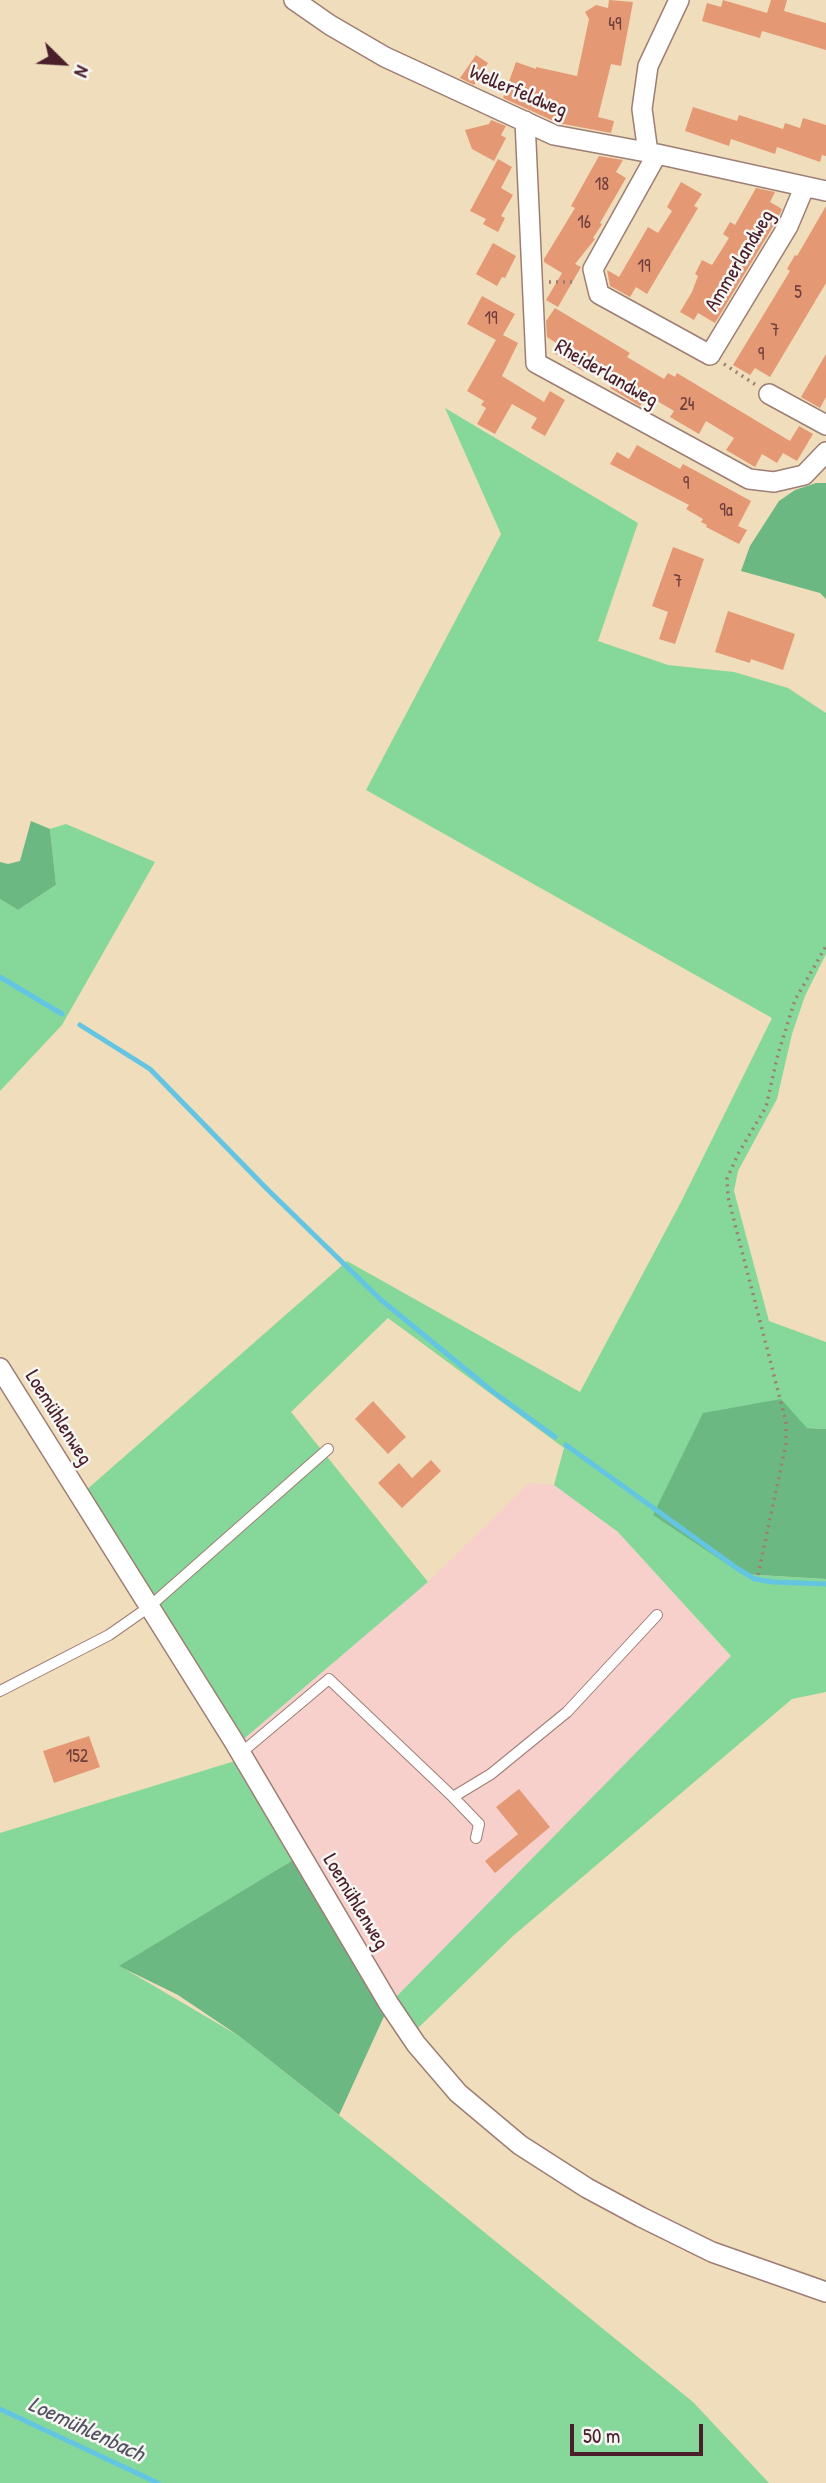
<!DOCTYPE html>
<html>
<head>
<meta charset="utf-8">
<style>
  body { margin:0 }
  #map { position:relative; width:826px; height:2483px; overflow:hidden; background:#f0ddbc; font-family:"Patrick Hand",sans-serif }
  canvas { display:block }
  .north { position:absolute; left:28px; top:28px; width:70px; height:70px; -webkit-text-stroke:5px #f6f6f2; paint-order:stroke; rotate:114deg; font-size:19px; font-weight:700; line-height:28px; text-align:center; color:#4a1f2b }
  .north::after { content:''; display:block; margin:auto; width:24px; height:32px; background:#4a1f2b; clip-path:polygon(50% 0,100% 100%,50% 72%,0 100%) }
  .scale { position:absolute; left:570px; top:2424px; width:133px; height:32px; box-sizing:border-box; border:4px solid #4a1f2b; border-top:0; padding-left:9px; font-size:21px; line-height:24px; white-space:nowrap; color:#4a1f2b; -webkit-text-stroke:5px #f6f6f2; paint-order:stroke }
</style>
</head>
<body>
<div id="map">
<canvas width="826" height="2483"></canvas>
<div class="north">N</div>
<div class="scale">50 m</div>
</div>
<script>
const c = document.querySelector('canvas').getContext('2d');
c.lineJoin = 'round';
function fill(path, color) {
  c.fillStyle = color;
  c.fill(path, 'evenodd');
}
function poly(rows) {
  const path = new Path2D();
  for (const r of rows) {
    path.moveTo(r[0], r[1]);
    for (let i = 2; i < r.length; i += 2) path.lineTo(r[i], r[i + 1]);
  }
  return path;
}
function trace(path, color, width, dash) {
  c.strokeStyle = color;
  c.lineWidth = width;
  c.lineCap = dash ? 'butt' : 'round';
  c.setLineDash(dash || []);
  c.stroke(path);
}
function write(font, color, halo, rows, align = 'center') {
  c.font = font + ' "Patrick Hand",sans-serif';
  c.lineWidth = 5;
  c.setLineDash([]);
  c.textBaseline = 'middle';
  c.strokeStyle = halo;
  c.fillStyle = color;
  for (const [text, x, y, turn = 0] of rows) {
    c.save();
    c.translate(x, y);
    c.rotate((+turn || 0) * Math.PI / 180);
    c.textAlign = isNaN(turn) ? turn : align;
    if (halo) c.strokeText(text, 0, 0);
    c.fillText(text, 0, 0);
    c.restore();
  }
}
const built = poly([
  [529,1483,554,1485,618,1532,731,1657,394,1999,239,1743,428,1582]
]);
const green = poly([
  [445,408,638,523,598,641,668,665,734,672,788,688,826,713,826,954,805,996,792,1034,777,1099,738,1171,734,1191,769,1321,826,1342,826,1429,807,1428,742,1574,826,1579,826,1692,792,1699,513,1936,415,2031,394,1999,731,1656,618,1532,554,1485,564,1448,388,1318,291,1412,428,1582,239,1743,84,1492,347,1261,580,1392,681,1202,772,1018,366,790,501,534],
  [66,824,155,862,62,1025,0,1091,0,899,18,910,56,885,50,829],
  [235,1761,293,1860,120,1966,239,2036,398,2162,693,2402,769,2483,0,2483,0,1833]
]);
const forest = poly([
  [816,483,826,483,826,599,820,593,741,571,750,546,779,501,795,490],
  [31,821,50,829,56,885,18,910,0,899,0,862,8,864,20,861],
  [781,1399,807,1428,826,1429,826,1579,742,1574,653,1515,703,1413],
  [293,1860,386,2012,339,2115,239,2036,178,1995,119,1966]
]);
const stream = poly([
  [0,977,62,1014],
  [80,1025,150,1069,267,1189,380,1299,492,1391,555,1437],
  [566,1445,738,1569,755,1579,773,1582,826,1584],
  [0,2409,158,2483]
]);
const building = poly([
  [609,0,633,2,621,66,611,64,598,117,614,121,611,133,558,123,503,98,516,62,536,69,536,67,577,76,589,19,585,12,596,5,608,8],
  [723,0,767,13,771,0,787,0,784,11,826,23,826,50,762,31,760,38,702,21,707,3,721,7],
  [476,55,488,63,474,85,460,78],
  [693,107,737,121,739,115,783,129,785,123,800,128,803,118,826,125,826,156,822,155,820,162,777,147,775,154,731,139,729,146,685,131],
  [491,120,506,126,501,135,506,138,494,161,472,149,465,130,489,124],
  [599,156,623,160,616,172,626,178,600,223,602,224,593,238,595,239,575,264,581,267,558,307,546,300,562,273,544,262,544,259,575,208,571,206],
  [498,159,512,167,501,188,513,195,501,216,505,218,498,232,483,224,486,219,470,211],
  [681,182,702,194,694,206,698,208,647,294,636,287,630,297,610,286,607,270,619,277,648,227,658,233,672,211,667,207],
  [756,188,775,192,770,202,782,209,777,220,715,323,698,313,694,320,680,312,692,292,698,276,695,274,702,260,712,265,729,238,723,234,730,222,735,225],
  [826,206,826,283,770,377,755,368,750,375,733,365,790,271,787,269,795,255,797,256],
  [493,243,516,256,505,278,502,277,497,286,476,274],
  [482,296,515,314,503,335,518,343,502,376,544,402,550,391,565,400,545,436,531,428,537,418,512,404,495,434,477,424,486,408,481,405,484,401,467,391,496,340,467,324],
  [555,308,630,353,627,357,664,379,668,373,675,377,677,373,790,441,799,426,813,434,797,461,783,453,777,463,762,454,755,467,726,450,734,438,706,421,699,434,670,417,674,411,647,395,640,406,610,388,617,376,590,359,583,371,554,353,559,345,547,337,546,321],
  [826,354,826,397,820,408,801,397],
  [637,445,680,469,683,464,751,501,738,526,747,530,739,544,706,527,707,525,701,522,703,519,686,509,689,505,610,464,617,452,629,459],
  [673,547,704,559,675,644,659,639,668,612,652,606],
  [728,611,795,634,783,670,751,659,750,663,715,652],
  [373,1401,406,1437,388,1454,355,1419],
  [431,1460,441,1471,402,1508,378,1483,399,1463,412,1478],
  [89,1736,100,1767,54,1783,43,1751],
  [519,1789,550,1827,495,1873,485,1861,518,1834,496,1807]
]);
const path = poly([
  [549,282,577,282],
  [724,364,756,385],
  [758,1575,786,1444,786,1422,728,1197,727,1179,738,1154,766,1107,778,1054,795,1000,826,946]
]);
const lane = poly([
  [0,1691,109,1635,149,1607,328,1449],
  [241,1753,329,1679,453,1797,491,1774,567,1712,657,1615],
  [453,1797,479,1824,476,1838]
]);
const street = poly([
  [294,0,330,25,385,57,554,135,657,154,826,191],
  [525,121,536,363,749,479,774,482,804,475,826,452],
  [648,153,642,109,648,66,679,0],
  [657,154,593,269,599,294,710,355,788,226,804,188],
  [769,394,826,425],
  [0,1368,233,1740,389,2004,416,2044,458,2093,520,2145,587,2188,641,2217,712,2252,826,2292]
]);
const numberNames = [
  ["49",615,25],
  ["18",602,185],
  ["16",584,223],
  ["19",644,267],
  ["5",798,293],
  ["19",491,319],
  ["7",775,331],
  ["9",761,355],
  ["24",687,405],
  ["9",686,484],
  ["9a",726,511],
  ["7",678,582],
  ["152",77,1757]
];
const streetNames = [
  ["Wellerfeldweg",518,92,23],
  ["Ammerlandweg",740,261,-59],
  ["Rheiderlandweg",606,374,30],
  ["Loemühlenweg",58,1418,58],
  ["Loemühlenweg",355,1902,59]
];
const waterNames = [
  ["Loemühlenbach",86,2430,25]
];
fill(built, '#f7d0cc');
fill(green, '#86d89a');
fill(forest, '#6cb882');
trace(stream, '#64c5e2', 5);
fill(building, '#e49974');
trace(lane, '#9d7e74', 12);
trace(street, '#9d7e74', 22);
trace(path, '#9d7e74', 3.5, [2, 5]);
trace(lane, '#fff', 10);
trace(street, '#fff', 19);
write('18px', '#703e3d', null, numberNames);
write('21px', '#4a1f2b', '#f6f6f2', streetNames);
write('italic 23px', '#525162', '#f6f6f2', waterNames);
</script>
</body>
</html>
